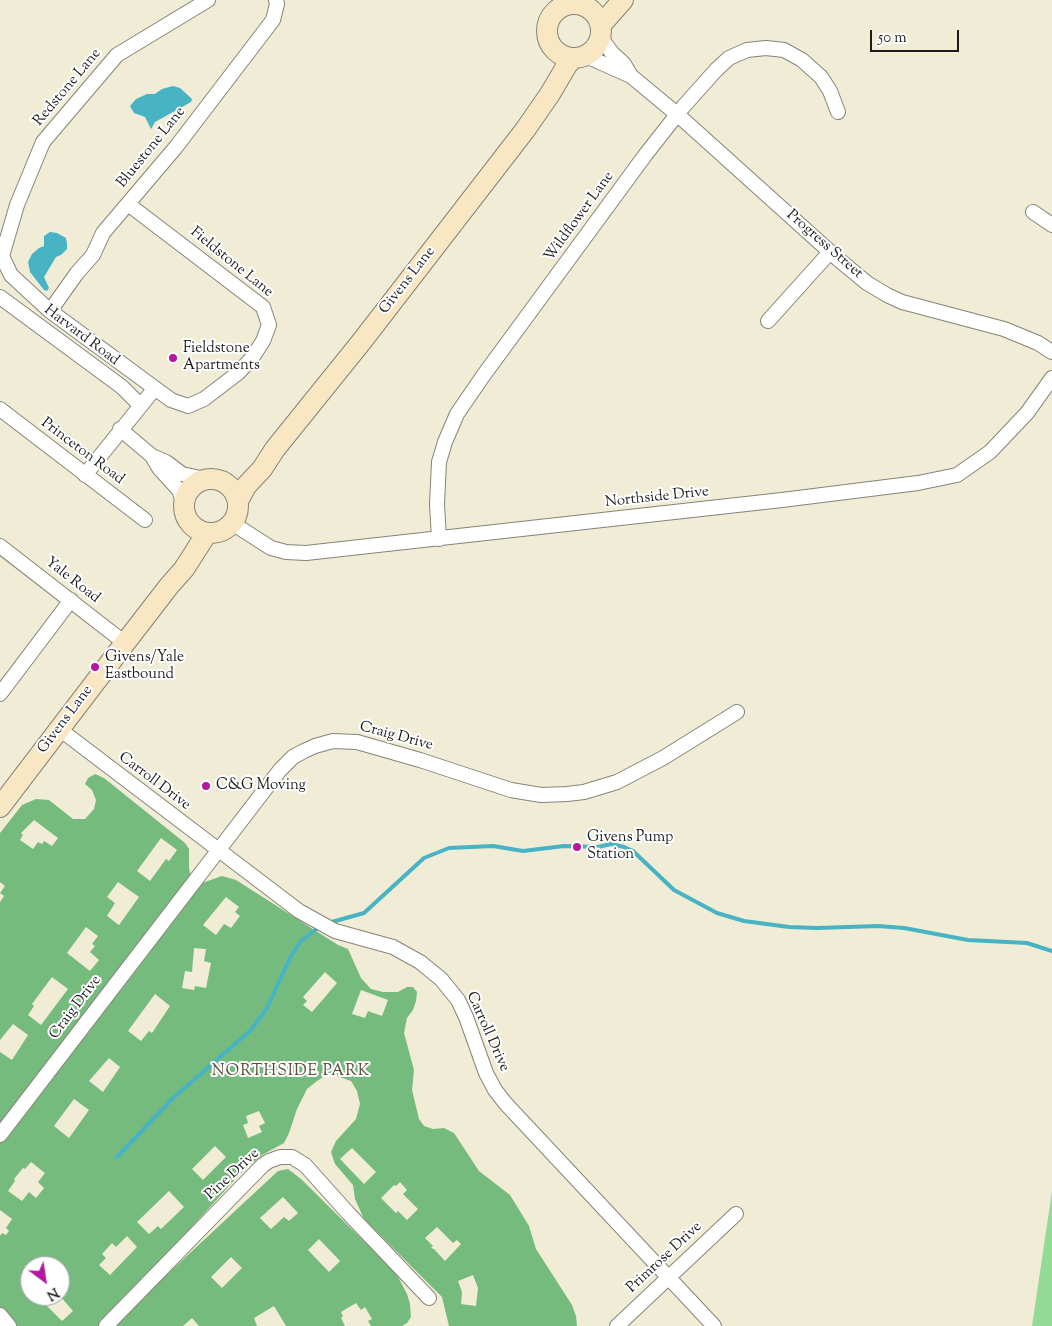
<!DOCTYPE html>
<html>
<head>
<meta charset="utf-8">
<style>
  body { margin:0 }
  #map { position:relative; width:1052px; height:1326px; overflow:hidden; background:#f0ecd5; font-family:"Sorts Mill Goudy",serif }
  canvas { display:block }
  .north { position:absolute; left:20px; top:1256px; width:50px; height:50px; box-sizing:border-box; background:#fff; border:1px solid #a4a4a4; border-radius:50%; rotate:149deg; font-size:14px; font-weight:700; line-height:20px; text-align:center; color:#1c1c1c }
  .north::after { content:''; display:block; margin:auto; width:18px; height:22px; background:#b5179e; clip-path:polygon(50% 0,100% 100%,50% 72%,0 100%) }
  .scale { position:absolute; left:870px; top:30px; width:89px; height:22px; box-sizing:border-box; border:2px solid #1c1c1c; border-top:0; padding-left:6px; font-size:15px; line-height:18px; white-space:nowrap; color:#1c1c1c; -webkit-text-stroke:4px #fff; paint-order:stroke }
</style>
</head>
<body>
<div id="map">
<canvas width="1052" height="1326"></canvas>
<div class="north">N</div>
<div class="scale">50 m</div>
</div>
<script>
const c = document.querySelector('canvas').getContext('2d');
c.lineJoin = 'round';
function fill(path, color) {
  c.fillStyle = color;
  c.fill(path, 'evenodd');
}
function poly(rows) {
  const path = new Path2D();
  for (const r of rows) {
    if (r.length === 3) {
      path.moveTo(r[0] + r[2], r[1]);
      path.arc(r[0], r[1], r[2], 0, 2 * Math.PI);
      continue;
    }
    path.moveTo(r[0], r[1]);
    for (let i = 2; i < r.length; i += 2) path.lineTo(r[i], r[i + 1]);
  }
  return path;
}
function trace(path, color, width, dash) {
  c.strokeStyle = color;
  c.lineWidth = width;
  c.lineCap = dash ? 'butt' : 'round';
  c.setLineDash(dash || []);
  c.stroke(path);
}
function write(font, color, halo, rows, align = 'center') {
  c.font = font + ' "Sorts Mill Goudy",serif';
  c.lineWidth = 4;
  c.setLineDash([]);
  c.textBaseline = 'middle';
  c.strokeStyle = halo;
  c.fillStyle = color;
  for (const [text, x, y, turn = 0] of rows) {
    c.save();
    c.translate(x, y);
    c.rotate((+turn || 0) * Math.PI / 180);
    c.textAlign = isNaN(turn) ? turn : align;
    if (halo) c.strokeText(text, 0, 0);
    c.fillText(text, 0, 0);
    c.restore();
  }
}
const green = poly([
  [1052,1191,1052,1326,1032,1326]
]);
const forest = poly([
  [95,774,104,778,185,843,189,849,189,868,191,878,202,883,222,876,236,880,338,945,348,949,361,978,371,989,383,992,398,992,407,987,413,987,417,992,416,1001,413,1010,407,1018,404,1033,414,1070,412,1090,419,1119,424,1126,433,1129,444,1128,454,1133,479,1171,510,1195,529,1226,536,1249,572,1305,576,1316,577,1326,449,1326,442,1297,364,1219,355,1199,353,1185,335,1164,331,1152,336,1141,356,1119,360,1104,357,1091,351,1081,329,1073,317,1081,307,1089,297,1109,289,1133,284,1143,262,1155,240,1174,139,1285,148,1292,278,1171,288,1169,301,1179,396,1273,407,1294,410,1304,411,1317,407,1323,402,1326,371,1326,368,1321,372,1319,365,1307,361,1310,356,1303,341,1312,343,1316,341,1318,345,1326,286,1326,274,1306,254,1318,257,1326,199,1326,192,1318,183,1326,0,1326,0,1236,2,1233,6,1235,9,1231,6,1228,12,1219,0,1210,0,1052,12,1060,28,1035,13,1024,0,1040,0,902,4,896,0,893,5,886,0,882,0,833,22,805,36,799,49,800,73,819,85,819,94,809,96,800,92,790,85,784,88,778],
  [34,820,58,838,52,846,44,841,42,844,38,842,33,849,20,840,23,835,21,833],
  [161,838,177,850,169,861,166,859,150,881,137,871],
  [118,882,139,897,119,925,107,916,115,903,107,897],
  [226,897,239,907,235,912,240,916,231,928,224,924,216,935,203,925],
  [86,927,98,936,92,944,95,946,90,952,99,960,90,971,67,953],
  [194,948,206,949,204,961,211,963,206,988,195,986,194,990,182,988,185,971,192,972],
  [325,972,337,983,312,1012,303,1005,307,1001,303,997],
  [52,977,68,989,41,1025,28,1015,34,1006,32,1004],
  [361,990,388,1000,382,1016,368,1011,365,1018,352,1014],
  [155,994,170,1006,152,1033,149,1031,141,1041,128,1031],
  [109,1058,120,1067,103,1092,89,1081],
  [74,1099,89,1110,69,1138,54,1126],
  [259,1111,265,1123,259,1126,262,1132,248,1138,243,1125,248,1123,246,1116],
  [215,1146,226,1157,203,1180,192,1169],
  [352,1148,376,1172,364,1184,340,1159],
  [31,1162,45,1173,38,1182,44,1188,36,1198,29,1192,22,1201,8,1191,15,1181,14,1179,23,1168,25,1169],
  [400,1182,407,1190,403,1194,418,1209,407,1220,398,1211,396,1213,381,1198,394,1185,396,1186],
  [169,1191,184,1207,161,1229,158,1226,149,1234,137,1222],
  [283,1197,298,1213,289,1221,284,1217,271,1229,260,1218],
  [437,1227,453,1243,457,1240,461,1244,445,1261,434,1249,431,1248,433,1246,425,1238],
  [127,1236,137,1247,110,1275,99,1265,106,1258,102,1254,112,1243,116,1247],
  [319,1239,340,1261,329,1272,308,1250],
  [231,1257,242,1268,222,1288,211,1277],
  [30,1266,60,1266,60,1296,73,1311,62,1321,41,1300,45,1296,30,1296],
  [473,1275,478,1288,476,1306,461,1304,462,1292,458,1281]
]);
const water = poly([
  [173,86,180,88,192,99,191,102,155,122,151,129,145,117,134,113,130,106,136,99,147,94,155,94,162,89],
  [50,232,57,233,66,238,67,244,67,249,61,255,56,257,44,277,49,288,47,291,44,290,30,272,28,262,32,254,39,248,44,246,44,236]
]);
const stream = poly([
  [328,923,364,913,424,858,449,848,493,846,523,851,564,846,598,847,611,844,624,847,633,851,674,890,717,913,744,921,789,927,817,928,878,926,904,928,968,940,1027,943,1052,951],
  [117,1157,173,1098,251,1030,267,1008,291,956,301,941,319,927]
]);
const street = poly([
  [601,38,612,53,624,64,631,76],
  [586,56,631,76,678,115,838,259,867,283,887,295,902,302,1004,329,1038,343,1052,352],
  [128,204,263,307,269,325,263,341,252,358,238,373,204,399,188,406,171,400,50,311,11,275,2,256,17,205,43,142,117,55,208,0],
  [1033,212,1052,225],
  [0,297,122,387,140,405],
  [50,311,77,273,93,255,103,233,176,147,273,20,277,4,276,0],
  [768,321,830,252],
  [0,409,145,520],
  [120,429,152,456,159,468,179,490,183,501],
  [152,456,166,462,182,474,205,479],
  [85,475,155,388],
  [232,523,271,548,286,552,306,553,782,500,918,483,957,475,990,452,1027,413,1052,378],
  [439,539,437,504,439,462,445,442,457,414,483,376,646,154,683,107,716,70,729,58,747,50,766,48,784,50,802,60,821,77,830,91,838,112],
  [0,546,125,643],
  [0,694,71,600],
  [58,728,299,911,335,931,393,947,420,962,441,979,458,1000,466,1017,486,1073,495,1090,506,1104,714,1326],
  [0,1135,280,770,293,757,304,751,315,746,333,741,357,742,420,760,511,790,541,795,567,794,584,792,617,782,663,758,737,712],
  [0,1315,9,1326],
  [106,1326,263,1165,269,1161,280,1157,292,1157,305,1165,348,1213,429,1298],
  [617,1326,736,1214]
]);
const secondary = poly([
  [574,31,27],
  [601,25,623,0],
  [211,506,27],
  [238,501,246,486,262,469,275,449,362,341,525,130,550,94,567,65,573,58],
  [0,807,125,643,169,586,184,569,207,533]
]);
const markers = [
  [173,358,5,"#b5179e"],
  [95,667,5,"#b5179e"],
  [206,786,5,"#b5179e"],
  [577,847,5,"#b5179e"]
];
const streetNames = [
  ["Redstone Lane",68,88,-50],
  ["Bluestone Lane",152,148,-51],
  ["Wildflower Lane",580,217,-54],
  ["Progress Street",824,245,41],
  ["Fieldstone Lane",231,263,39],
  ["Givens Lane",408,281,-52],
  ["Harvard Road",81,336,37],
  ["Princeton Road",82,452,37],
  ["Northside Drive",657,498,-6],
  ["Yale Road",72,581,38],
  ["Givens Lane",66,720,-53],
  ["Craig Drive",396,737,15],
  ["Carroll Drive",154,782,37],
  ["Craig Drive",76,1008,-53],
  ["Carroll Drive",487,1032,66],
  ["Pine Drive",233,1175,-43],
  ["Primrose Drive",665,1258,-43]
];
const poiNames = [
  ["Fieldstone",183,349],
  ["Apartments",183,366],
  ["Givens/Yale",105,658],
  ["Eastbound",105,675],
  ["C&G Moving",216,786],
  ["Givens Pump",587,838],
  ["Station",587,855]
];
const neighbourhoodNames = [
  ["NORTHSIDE PARK",291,1072]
];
fill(green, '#93db95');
fill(forest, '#76bb7e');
fill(water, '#47b3c4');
trace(stream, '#47b3c4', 4);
trace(street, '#868478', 16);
trace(secondary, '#868478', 22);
trace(street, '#fff', 14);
trace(secondary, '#f9e7c3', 20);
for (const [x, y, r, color] of markers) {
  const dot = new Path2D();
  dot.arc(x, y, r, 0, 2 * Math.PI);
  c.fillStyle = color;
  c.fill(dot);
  trace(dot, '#fff', 2);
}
write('15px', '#1c1c1c', '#fff', streetNames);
write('15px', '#1c1c1c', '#fff', poiNames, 'left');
c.letterSpacing = '1px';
write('16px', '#5b4d3a', '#fff', neighbourhoodNames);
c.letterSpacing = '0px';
</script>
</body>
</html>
